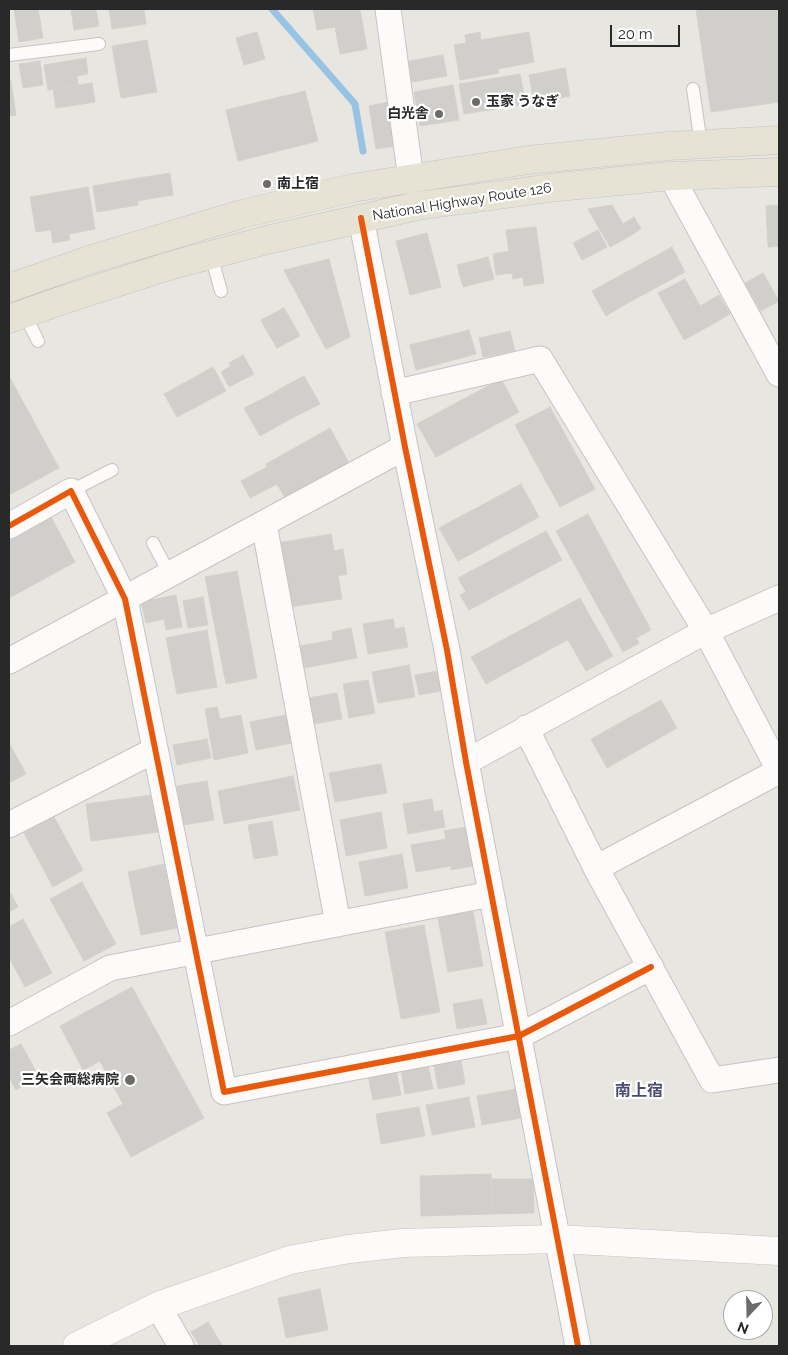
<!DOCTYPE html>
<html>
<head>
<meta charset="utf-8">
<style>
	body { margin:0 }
	#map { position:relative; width:788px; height:1355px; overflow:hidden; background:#e8e6e0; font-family:Raleway,sans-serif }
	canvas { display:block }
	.frame { position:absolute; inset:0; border:10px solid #292929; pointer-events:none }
	.north { position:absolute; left:723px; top:1290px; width:50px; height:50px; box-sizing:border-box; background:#fff; border:1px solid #a9a9a9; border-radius:50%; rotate:201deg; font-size:14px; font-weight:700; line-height:20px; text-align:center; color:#292929 }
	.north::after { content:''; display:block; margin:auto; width:18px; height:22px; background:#6c6b69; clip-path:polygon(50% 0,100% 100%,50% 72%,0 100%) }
	.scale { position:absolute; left:610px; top:25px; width:70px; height:22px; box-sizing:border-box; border:2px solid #292929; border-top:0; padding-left:6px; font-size:15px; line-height:18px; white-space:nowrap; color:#292929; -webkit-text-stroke:4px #fff; paint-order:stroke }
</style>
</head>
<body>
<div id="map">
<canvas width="788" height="1355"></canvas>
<div class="frame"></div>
<div class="north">N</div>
<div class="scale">20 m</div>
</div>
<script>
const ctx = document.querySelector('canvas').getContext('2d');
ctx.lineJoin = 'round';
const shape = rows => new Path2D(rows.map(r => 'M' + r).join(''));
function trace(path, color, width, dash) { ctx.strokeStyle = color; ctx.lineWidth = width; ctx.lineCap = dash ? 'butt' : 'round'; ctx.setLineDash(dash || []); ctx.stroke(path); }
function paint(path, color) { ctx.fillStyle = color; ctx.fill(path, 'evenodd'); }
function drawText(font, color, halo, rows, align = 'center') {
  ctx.font = font + ' Raleway,"Noto Sans JP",sans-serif'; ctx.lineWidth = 4.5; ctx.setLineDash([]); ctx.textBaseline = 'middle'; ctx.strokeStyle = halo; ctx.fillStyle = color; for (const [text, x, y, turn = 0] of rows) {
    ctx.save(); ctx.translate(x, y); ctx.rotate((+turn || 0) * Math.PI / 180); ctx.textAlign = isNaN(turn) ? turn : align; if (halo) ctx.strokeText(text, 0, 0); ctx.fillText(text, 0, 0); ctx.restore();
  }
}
trace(shape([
	[272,9,355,104,363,151]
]), '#97c4e5', 7);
const building = shape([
	[14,9,38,9,43,38,19,42,14,9],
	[71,9,96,9,99,26,74,30,71,9],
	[109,9,144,9,146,24,112,29,109,9],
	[313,9,360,9,367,49,340,54,335,27,317,30,313,9],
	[696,9,779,9,779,102,711,112,696,9],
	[257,32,265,59,244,65,236,38,257,32],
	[480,32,481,40,529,32,534,62,498,69,499,73,460,80,454,45,466,43,465,35,480,32],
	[147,40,157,92,121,98,112,46,147,40],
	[443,55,447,76,412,82,409,61,443,55],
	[86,58,88,74,77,76,78,86,48,90,44,65,86,58],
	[40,61,43,85,23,88,19,64,40,61],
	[565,68,570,96,534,103,529,75,565,68],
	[520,74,526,104,464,114,459,84,520,74],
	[11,81,16,115,9,116,9,82,11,81],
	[92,83,95,102,56,108,53,89,92,83],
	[453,85,459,120,420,126,414,92,453,85],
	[305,91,318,141,238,161,226,110,305,91],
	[389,102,396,146,376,149,369,106,389,102],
	[170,173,173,195,137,201,133,179,170,173],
	[133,179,138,205,97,212,93,186,133,179],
	[88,187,95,229,69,234,70,240,53,243,51,230,36,232,30,197,88,187],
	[612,205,623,224,603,235,588,209,612,205],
	[779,205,779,246,768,247,766,206,779,205],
	[634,217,641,229,630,236,623,224,634,217],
	[623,224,630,236,610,247,603,235,623,224],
	[536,227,544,283,524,286,523,277,513,279,512,273,496,275,493,254,509,251,506,230,536,227],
	[598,230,607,247,582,260,573,243,598,230],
	[427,233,441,287,410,295,396,241,427,233],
	[672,247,685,272,624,305,610,281,672,247],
	[488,257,494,279,463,287,457,265,488,257],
	[329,259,350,337,326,349,284,270,329,259],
	[763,273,779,301,761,311,745,283,763,273],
	[685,279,711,325,684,340,658,293,685,279],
	[610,281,624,305,606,316,592,291,610,281],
	[719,295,730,314,711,325,700,306,719,295],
	[284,308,291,320,268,333,261,320,284,308],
	[291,320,300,336,277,348,268,333,291,320],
	[469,330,476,354,416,370,410,345,469,330],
	[510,331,515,351,483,357,479,338,510,331],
	[243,355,254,374,229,387,221,372,231,366,229,363,243,355],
	[213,367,226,391,177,417,164,394,213,367],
	[9,376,59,468,9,495,9,376],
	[304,376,320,404,300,414,285,386,304,376],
	[501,379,519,412,436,457,417,424,501,379],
	[285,386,300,414,283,423,268,396,285,386],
	[268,396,283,423,260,436,244,408,268,396],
	[550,407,595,489,560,507,515,425,550,407],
	[330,428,349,463,285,498,266,464,330,428],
	[267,467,277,484,250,498,241,481,267,467],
	[521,484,539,517,458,561,439,528,521,484],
	[588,514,651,630,636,638,639,643,623,652,556,531,588,514],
	[50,515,75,562,9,598,9,538,50,515],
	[546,531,562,560,469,610,460,595,466,592,458,578,546,531],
	[331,534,334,551,343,549,347,574,338,576,342,599,289,607,278,543,331,534],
	[237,571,257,678,226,684,205,577,237,571],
	[176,595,182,627,166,630,164,619,146,623,141,602,176,595],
	[203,597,208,625,188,628,183,601,203,597],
	[580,598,595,625,486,684,471,657,580,598],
	[393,619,395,629,404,627,408,647,368,654,363,624,393,619],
	[595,625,613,656,586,671,568,640,595,625],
	[351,628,357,658,304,668,299,646,333,640,332,632,351,628],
	[207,630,217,687,177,694,166,638,207,630],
	[409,665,415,697,378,703,372,672,409,665],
	[438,671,441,691,419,695,415,675,438,671],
	[368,680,375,713,349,718,343,684,368,680],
	[337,693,342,719,313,724,308,698,337,693],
	[661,700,677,728,607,768,591,739,661,700],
	[217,707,220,719,241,715,248,753,214,760,205,709,217,707],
	[286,715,292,743,256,750,250,722,286,715],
	[207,739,211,758,177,765,173,745,207,739],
	[9,743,26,774,9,783,9,743],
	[381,764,387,793,335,802,329,773,381,764],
	[293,776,300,810,224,824,218,791,293,776],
	[207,781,214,820,183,825,177,786,207,781],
	[152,795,158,832,91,841,86,804,152,795],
	[432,799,434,812,442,810,445,827,408,834,403,804,432,799],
	[381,812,387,848,346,856,340,820,381,812],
	[54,817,83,870,53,887,24,833,54,817],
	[272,821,278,855,254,859,248,825,272,821],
	[466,827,473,866,451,870,451,866,416,872,411,845,446,839,444,831,466,827],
	[402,854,408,888,365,896,359,862,402,854],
	[164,864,177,928,141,935,128,872,164,864],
	[82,882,116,944,84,961,50,899,82,882],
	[9,890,18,907,9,912,9,890],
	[473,911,483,966,448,972,438,918,473,911],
	[23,919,52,973,25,987,9,957,9,927,23,919],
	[424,925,440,1012,401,1019,385,932,424,925],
	[132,987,204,1118,131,1157,107,1113,123,1104,100,1061,83,1070,60,1026,132,987],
	[482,999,487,1024,457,1029,453,1004,482,999],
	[21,1044,39,1077,16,1090,9,1077,9,1050,21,1044],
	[461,1060,465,1084,438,1089,434,1065,461,1060],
	[428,1066,433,1089,405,1094,401,1070,428,1066],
	[396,1070,401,1095,373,1100,368,1075,396,1070],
	[516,1089,521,1118,482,1125,477,1096,516,1089],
	[469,1097,475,1127,432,1135,426,1105,469,1097],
	[419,1107,425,1136,381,1144,376,1114,419,1107],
	[491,1174,492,1214,421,1216,420,1176,491,1174],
	[492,1179,533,1179,534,1213,492,1214,492,1179],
	[320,1289,328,1330,286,1338,278,1298,320,1289],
	[208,1322,222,1345,220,1346,200,1346,191,1332,208,1322]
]);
paint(building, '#d0cfcb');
trace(building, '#d3d1cc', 1);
const service = shape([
	[9,55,99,44],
	[693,89,701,144],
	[211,255,221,291],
	[24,313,38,341],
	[71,491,112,470],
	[153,543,170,575]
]);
const minor = shape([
	[388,9,411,179],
	[671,176,779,374],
	[361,218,405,447,447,650,466,762,578,1346],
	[394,393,540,359,706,631,779,770],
	[264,524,338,924],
	[9,526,71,491,125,599,224,1092,519,1036,651,967],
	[9,661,405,447],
	[526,728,596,868,712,1080,779,1070],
	[466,762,706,631,779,598],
	[9,825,155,750],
	[596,868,779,771],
	[9,1023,110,968,491,894],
	[158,1306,181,1346]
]);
const tertiary = shape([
	[77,1346,158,1306,290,1260,349,1249,403,1243,558,1239,779,1251]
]);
const trunk = shape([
	[9,288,89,260,242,214,353,188,528,160,668,146,779,140],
	[9,319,63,300,169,266,267,240,417,206,558,187,671,176,779,172]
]);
trace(service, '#c5c4c5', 14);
trace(minor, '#c5c4c5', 27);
trace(tertiary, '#c5c4c5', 29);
trace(trunk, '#c4c3c1', 29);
trace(service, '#fcfbfa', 12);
trace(minor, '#fcfbfa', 25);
trace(tertiary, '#fcfbfa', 28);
trace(trunk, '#e6e2d4', 28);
trace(shape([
	[361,218,405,447,447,650,466,762,578,1346],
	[9,526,71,491,125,599,224,1092,519,1036,651,967]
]), '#e8590c', 6);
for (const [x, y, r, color] of [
	[476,102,5,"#6c6b69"],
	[439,114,5,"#6c6b69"],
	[267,184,5,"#6c6b69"],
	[130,1080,6,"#6c6b69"]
]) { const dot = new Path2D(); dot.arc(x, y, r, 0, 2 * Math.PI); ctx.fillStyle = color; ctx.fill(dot); trace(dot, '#fff', 2); }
drawText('bold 14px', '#292929', '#fff', [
	["玉家 うなぎ",486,102],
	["白光舎",429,114,"right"],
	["南上宿",277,184],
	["三矢会両総病院",119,1080,"right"]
], 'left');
drawText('14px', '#292929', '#fff', [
	["National Highway Route 126",462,202,-9]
]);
drawText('bold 16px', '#4c4d77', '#fff', [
	["南上宿",639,1091]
]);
</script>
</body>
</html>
